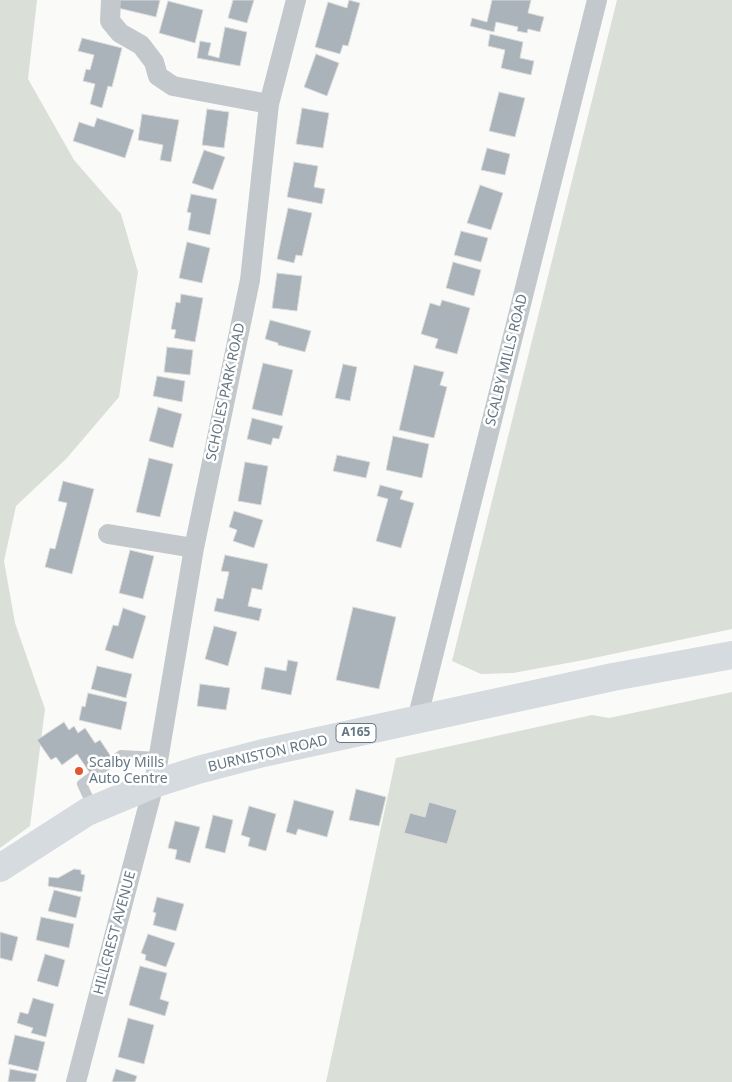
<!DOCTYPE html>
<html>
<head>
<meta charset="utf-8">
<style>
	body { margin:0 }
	canvas { display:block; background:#fafaf8 }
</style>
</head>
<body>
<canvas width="732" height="1082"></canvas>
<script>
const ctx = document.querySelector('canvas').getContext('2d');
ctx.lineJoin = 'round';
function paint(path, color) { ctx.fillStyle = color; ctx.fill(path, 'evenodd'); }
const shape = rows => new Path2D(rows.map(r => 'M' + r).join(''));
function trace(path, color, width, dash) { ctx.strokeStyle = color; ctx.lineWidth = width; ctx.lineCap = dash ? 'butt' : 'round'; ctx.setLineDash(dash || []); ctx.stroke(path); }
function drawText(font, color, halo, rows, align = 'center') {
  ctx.font = font + ' "Noto Sans",sans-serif'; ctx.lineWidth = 5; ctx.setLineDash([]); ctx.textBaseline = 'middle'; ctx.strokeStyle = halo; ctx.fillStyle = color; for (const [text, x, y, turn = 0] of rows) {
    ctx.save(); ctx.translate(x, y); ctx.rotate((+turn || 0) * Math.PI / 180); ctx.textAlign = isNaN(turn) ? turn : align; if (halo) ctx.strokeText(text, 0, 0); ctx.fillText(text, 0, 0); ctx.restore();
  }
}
paint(shape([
	[0,0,37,0,28,79,74,160,121,214,138,272,119,397,66,459,16,506,4,561,15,623,45,709,30,826,0,848],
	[617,0,732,0,732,629,584,660,513,673,481,674,452,661],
	[732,692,732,1082,326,1082,396,758,592,715,609,718]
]), '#dadfd7');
const building = shape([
	[120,0,160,0,156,17,118,8,120,0],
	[233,0,254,0,247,23,228,18,233,0],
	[349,0,360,3,348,46,343,45,340,54,315,47,328,2,347,8,349,0],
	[492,0,531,0,528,13,544,17,540,32,528,29,527,33,517,31,518,27,496,22,494,32,470,26,472,18,487,22,492,0],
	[168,1,203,10,195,43,159,33,168,1],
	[225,27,247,32,240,66,197,58,200,41,211,43,208,55,219,58,225,27],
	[490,34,523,42,520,58,534,61,531,75,501,68,505,50,488,46,490,34],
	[82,38,122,48,112,87,108,86,102,108,90,104,95,84,83,81,86,69,90,70,94,55,78,51,82,38],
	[316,54,339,63,327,96,304,87,316,54],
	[499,92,525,98,515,137,489,131,499,92],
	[302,108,329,113,323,148,296,144,302,108],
	[207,109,229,112,224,148,202,145,207,109],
	[142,114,179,120,171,162,160,160,163,145,138,140,142,114],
	[97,118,134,130,125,158,73,141,79,122,94,127,97,118],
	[487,148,510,154,505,175,481,170,487,148],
	[204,150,225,157,213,190,192,183,204,150],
	[294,162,318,166,314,187,325,189,322,204,287,197,294,162],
	[480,185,503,193,491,230,467,223,480,185],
	[191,194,217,199,210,235,188,230,191,213,187,212,191,194],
	[288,208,312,213,302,256,296,255,294,263,277,259,288,208],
	[461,231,488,238,481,262,454,255,461,231],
	[187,242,210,248,202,283,179,278,187,242],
	[453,262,481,270,474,296,446,288,453,262],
	[277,273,302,276,297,311,272,308,277,273],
	[181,294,203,298,195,342,174,338,176,330,171,329,176,302,180,303,181,294],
	[442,300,470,308,457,354,435,348,438,339,421,334,430,303,440,306,442,300],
	[270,320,311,331,305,352,278,345,278,343,265,339,270,320],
	[167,347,193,350,190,375,164,372,167,347],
	[263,363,293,370,282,416,252,409,263,363],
	[343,364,357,367,350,401,335,398,343,364],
	[414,365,444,372,440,385,447,387,434,438,399,430,414,365],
	[157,376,185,381,182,402,153,396,157,376],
	[158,407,182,414,173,448,149,441,158,407],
	[252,418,283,426,279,439,273,438,271,445,247,439,252,418],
	[393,436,429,444,422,478,386,470,393,436],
	[337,455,370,462,366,478,333,471,337,455],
	[149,458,173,464,160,517,136,512,149,458],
	[245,462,268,466,261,505,238,501,245,462],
	[63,481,94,489,72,574,45,567,50,548,55,549,67,503,58,501,63,481],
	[380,485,403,491,400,499,414,503,401,548,376,541,388,499,377,496,380,485],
	[234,511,263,520,254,548,233,541,237,530,229,527,234,511],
	[130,550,154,556,143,599,119,593,130,550],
	[225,555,268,564,262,590,252,588,248,606,262,609,259,621,214,611,217,598,223,599,229,572,221,571,225,555],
	[353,607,396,617,379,689,336,680,353,607],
	[123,608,146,616,133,659,105,650,113,625,118,626,123,608],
	[214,626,237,632,228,666,205,659,214,626],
	[288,660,298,662,291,695,261,689,265,667,286,671,288,660],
	[97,666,132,674,126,698,91,689,97,666],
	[200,684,230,688,226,710,197,706,200,684],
	[88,693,127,702,121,730,79,720,82,706,85,707,88,693],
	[64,722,69,730,74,726,78,733,85,728,95,743,100,740,112,758,90,773,77,754,62,765,56,757,51,760,37,740,64,722],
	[356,789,386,797,379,826,349,820,356,789],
	[294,800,334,811,327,837,298,829,296,835,286,832,294,800],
	[429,802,457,810,447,844,404,833,410,813,425,817,429,802],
	[249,806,276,814,266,851,248,846,250,838,241,835,249,806],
	[213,815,233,820,225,853,205,848,213,815],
	[175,821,200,827,190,863,175,859,177,850,168,848,175,821],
	[74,869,81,870,81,874,85,875,82,892,48,886,49,877,58,878,74,869],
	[54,890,81,897,76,918,48,911,54,890],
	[157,897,184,904,176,931,153,925,156,913,153,912,157,897],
	[41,917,74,924,69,948,36,940,41,917],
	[0,932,18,937,12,961,0,958,0,932],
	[148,934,175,943,166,967,145,960,146,955,141,953,148,934],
	[45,954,65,960,58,987,37,981,45,954],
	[140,966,167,973,160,999,169,1002,165,1016,129,1005,140,966],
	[33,998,54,1004,46,1037,31,1033,33,1028,17,1023,20,1012,28,1014,33,998],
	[128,1018,154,1025,144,1064,118,1057,128,1018],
	[15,1035,45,1042,38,1071,8,1064,15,1035],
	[10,1069,37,1074,35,1082,8,1082,10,1069],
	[116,1069,137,1076,135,1082,112,1082,116,1069]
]);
paint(building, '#aab3b9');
trace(building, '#dcdcda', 1);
trace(shape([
	[93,808,82,784,121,755,158,757]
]), '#c3c8cc', 10);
trace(shape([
	[111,0,110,21,120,33,141,45,154,62,158,76,173,86,269,104],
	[108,534,194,548],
	[417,720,597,0],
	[76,1082,154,784,194,548,250,280,269,104,296,0]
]), '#c3c8cc', 20);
trace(shape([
	[0,868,87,812,154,784,198,770,263,753,613,677,732,655]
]), '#d6dbdf', 28);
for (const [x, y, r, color] of [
	[79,771,5,"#e4572e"]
]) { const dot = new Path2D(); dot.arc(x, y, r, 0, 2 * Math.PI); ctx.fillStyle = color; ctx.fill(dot); trace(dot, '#fff', 2); }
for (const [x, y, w] of [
	[356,733,40]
]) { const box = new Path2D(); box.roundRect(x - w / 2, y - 9.5, w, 19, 4); ctx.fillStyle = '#fff'; ctx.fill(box); trace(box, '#657683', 1); }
drawText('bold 12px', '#657683', null, [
	["A165",356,733]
]);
drawText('14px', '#657683', '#fff', [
	["SCALBY MILLS ROAD",507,360,-76],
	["SCHOLES PARK ROAD",226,392,-78],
	["BURNISTON ROAD",268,754,-13],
	["HILLCREST AVENUE",115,933,-75]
]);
drawText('14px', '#657683', '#fff', [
	["Scalby Mills",89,763],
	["Auto Centre",89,779]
], 'left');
</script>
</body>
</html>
